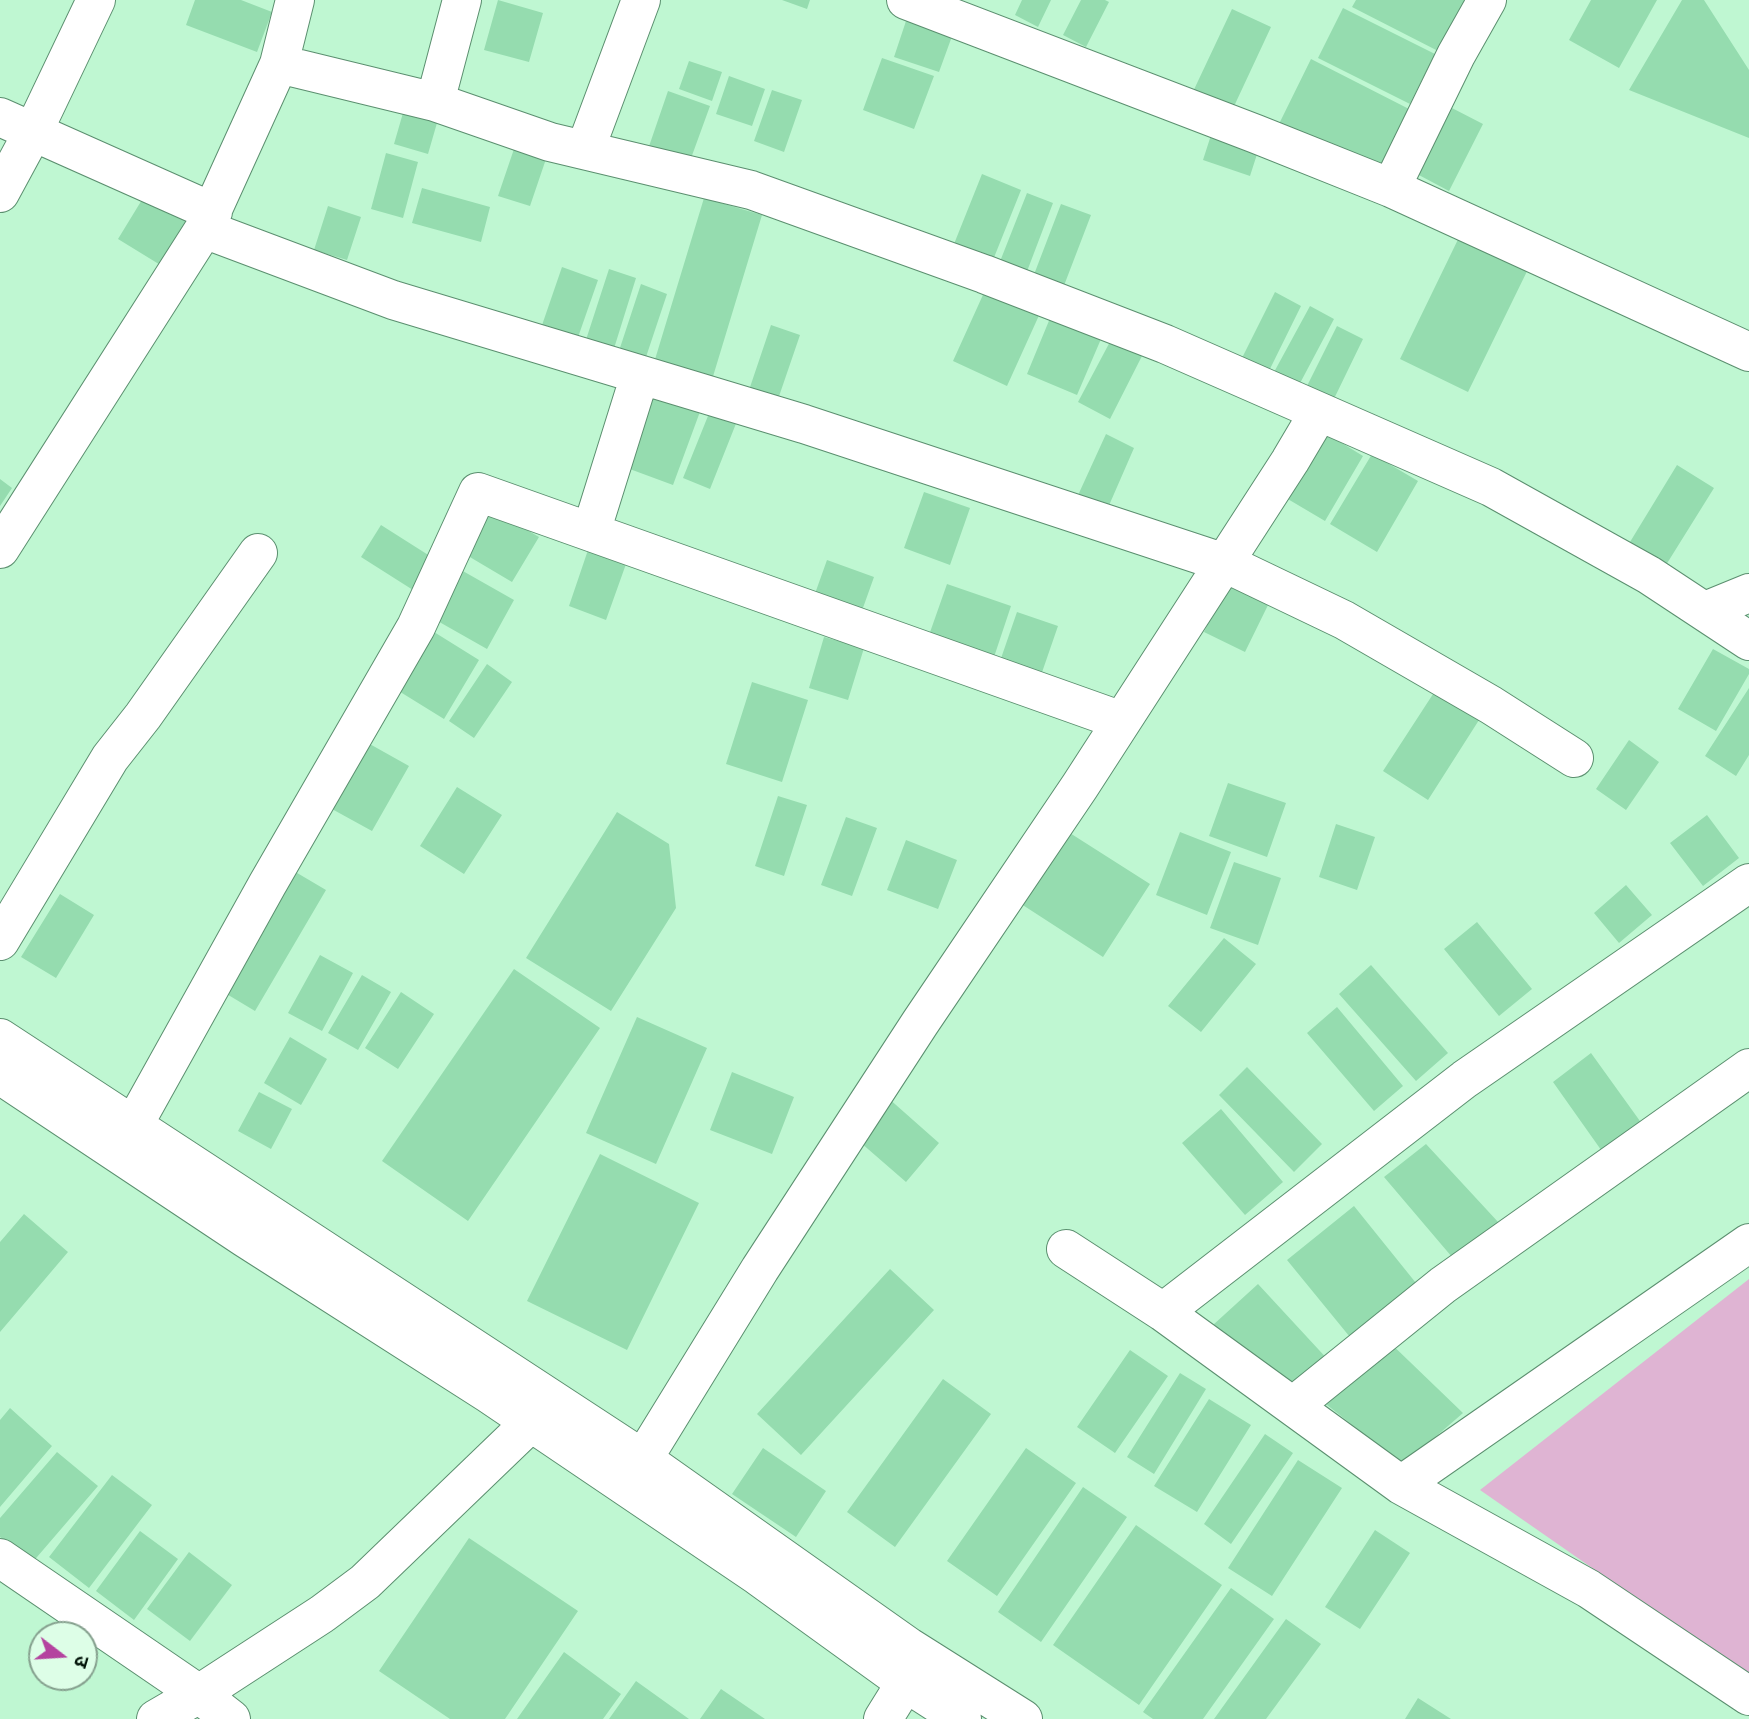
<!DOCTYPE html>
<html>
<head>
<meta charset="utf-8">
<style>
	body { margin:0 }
	#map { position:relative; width:1749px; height:1719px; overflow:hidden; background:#bff7d2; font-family:"DM Sans","Noto Sans Devanagari",sans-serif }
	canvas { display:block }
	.north { position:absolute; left:28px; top:1621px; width:70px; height:70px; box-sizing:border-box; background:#ddfee7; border:2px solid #85a08e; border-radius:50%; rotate:107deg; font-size:19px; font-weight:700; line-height:28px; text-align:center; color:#021409 }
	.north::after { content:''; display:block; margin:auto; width:24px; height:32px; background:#b4439f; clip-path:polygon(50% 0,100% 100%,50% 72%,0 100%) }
</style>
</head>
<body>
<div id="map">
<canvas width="1749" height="1719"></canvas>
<div class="north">उ</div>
</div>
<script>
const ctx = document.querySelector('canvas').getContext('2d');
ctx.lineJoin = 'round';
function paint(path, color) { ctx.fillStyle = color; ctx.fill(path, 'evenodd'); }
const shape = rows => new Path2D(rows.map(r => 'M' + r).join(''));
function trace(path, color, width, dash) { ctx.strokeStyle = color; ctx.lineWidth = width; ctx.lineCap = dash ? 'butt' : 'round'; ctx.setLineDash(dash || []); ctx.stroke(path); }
paint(shape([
	[1749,1279,1749,1677,1480,1490]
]), '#dfb4d3');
paint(shape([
	[195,0,241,0,272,12,257,52,186,25],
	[498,0,543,13,529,62,484,50],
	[782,0,810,0,807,9],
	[1022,0,1051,0,1038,27,1015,15],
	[1081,0,1105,0,1109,2,1086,47,1063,35],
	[1356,0,1470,0,1442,53,1352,7],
	[1591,0,1657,0,1619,68,1569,40],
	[1682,0,1704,0,1749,70,1749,138,1629,90],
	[1343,8,1435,54,1410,104,1318,58],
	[1232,9,1271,27,1229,117,1190,98],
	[909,12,955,28,939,72,894,57],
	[882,58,934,76,914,129,863,110],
	[1311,59,1409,109,1376,175,1278,126],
	[689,61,722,72,712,101,679,89],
	[729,76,765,89,752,126,716,114],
	[772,90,802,100,784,152,754,141],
	[668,91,710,106,686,172,645,158],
	[405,106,439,116,428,154,394,144],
	[1450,107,1483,124,1449,191,1417,174],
	[1212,132,1259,148,1250,176,1203,160],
	[515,146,547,156,530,206,498,196],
	[386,153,418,162,403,218,371,209],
	[982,174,1021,190,991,265,952,249],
	[151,185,195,212,162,266,118,239],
	[422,188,490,207,481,242,412,223],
	[1027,193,1053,203,1026,274,999,264],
	[704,198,762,215,711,383,653,366],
	[1061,204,1091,215,1060,296,1030,285],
	[328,206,361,217,347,260,314,250],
	[1465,225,1533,259,1468,392,1400,359],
	[562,267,598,280,576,343,540,331],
	[609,269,636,278,611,358,583,349],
	[641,284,667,294,643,366,617,357],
	[987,286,1041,311,1007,386,953,361],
	[1275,292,1301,306,1267,375,1240,362],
	[1310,306,1334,319,1298,387,1273,374],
	[1053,311,1104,332,1077,395,1027,374],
	[771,325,800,335,775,408,746,399],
	[1337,326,1363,339,1331,405,1304,392],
	[1112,338,1143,354,1110,419,1078,402],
	[655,393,701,409,673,485,627,468],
	[712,406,739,416,710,489,683,478],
	[1319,429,1363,456,1325,521,1281,495],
	[1106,434,1134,448,1107,510,1074,504],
	[1372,454,1418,481,1377,552,1330,524],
	[1677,465,1714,488,1666,565,1630,542],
	[0,479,12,488,0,506],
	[924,492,970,508,950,565,904,548],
	[485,505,539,537,512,582,458,550],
	[381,525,433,558,413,590,361,557],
	[588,550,626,564,606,620,569,606],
	[827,560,874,577,859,619,812,602],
	[454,566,514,600,487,649,427,615],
	[1228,583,1269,603,1245,652,1204,632],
	[947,584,1011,606,993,660,928,638],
	[1017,612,1058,626,1039,681,998,667],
	[426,627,479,660,444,719,389,685],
	[824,637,864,648,848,700,809,688],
	[1713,649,1749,669,1749,674,1716,731,1678,709],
	[487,664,512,682,474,738,449,721],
	[752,682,808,700,782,782,726,764],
	[1749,688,1749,755,1736,776,1705,756],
	[1435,691,1479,720,1428,800,1383,771],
	[359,738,409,766,372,831,321,803],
	[1629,740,1659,762,1626,810,1596,789],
	[1228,783,1286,803,1267,857,1209,836],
	[457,787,502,815,464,874,420,846],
	[778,796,807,805,784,876,755,866],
	[617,812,669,844,676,908,611,1011,526,958],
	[1707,815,1739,858,1703,886,1670,843],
	[846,817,877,828,852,896,821,885],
	[1336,824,1375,837,1357,890,1319,877],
	[1062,828,1150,884,1103,957,1015,900],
	[1180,832,1231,852,1207,915,1156,895],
	[906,840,957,860,938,909,887,890],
	[1234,862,1281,878,1258,945,1210,928],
	[287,867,326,890,255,1011,215,987],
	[1626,885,1652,915,1619,943,1594,913],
	[60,894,94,915,56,978,21,957],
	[1477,922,1532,989,1499,1016,1444,949],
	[1224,938,1256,964,1201,1032,1168,1006],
	[320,955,353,973,322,1031,288,1013],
	[1371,965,1448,1053,1416,1081,1339,994],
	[514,969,600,1028,468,1221,382,1161],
	[362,975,391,992,358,1050,328,1033],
	[401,992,434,1014,398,1069,365,1048],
	[1337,1007,1403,1086,1374,1111,1307,1033],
	[637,1017,707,1048,656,1164,586,1133],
	[290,1037,327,1059,301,1105,264,1083],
	[1591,1053,1650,1135,1611,1164,1553,1082],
	[1247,1067,1322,1144,1294,1172,1219,1095],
	[732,1072,794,1097,772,1154,710,1130],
	[259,1092,292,1109,271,1149,238,1131],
	[887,1097,939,1143,906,1182,853,1136],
	[1221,1109,1283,1182,1245,1215,1182,1143],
	[1426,1144,1499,1223,1452,1257,1384,1177],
	[600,1154,699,1203,627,1350,527,1301],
	[1354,1206,1420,1288,1354,1342,1287,1260],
	[24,1214,68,1252,0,1332,0,1242],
	[890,1269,934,1310,801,1455,757,1414],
	[1258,1284,1331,1363,1292,1391,1213,1325],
	[1383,1336,1463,1413,1403,1465,1322,1401],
	[1130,1350,1168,1376,1115,1453,1077,1427],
	[1180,1373,1206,1389,1154,1474,1127,1457],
	[943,1379,991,1414,895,1547,847,1512],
	[1209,1399,1251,1425,1197,1512,1154,1486],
	[10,1408,52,1446,0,1507,0,1420],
	[1265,1434,1293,1453,1231,1544,1204,1524],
	[763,1448,826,1491,796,1537,732,1494],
	[1026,1448,1076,1483,997,1596,947,1561],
	[57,1452,98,1486,31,1564,0,1537,0,1518],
	[1298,1460,1342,1488,1272,1596,1228,1568],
	[112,1475,152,1505,89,1588,49,1557],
	[1083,1487,1127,1517,1041,1642,998,1612],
	[1136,1525,1222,1585,1139,1705,1053,1645],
	[1375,1530,1410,1553,1360,1629,1325,1607],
	[140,1531,178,1559,134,1620,96,1591],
	[469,1538,578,1611,505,1719,450,1719,379,1671],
	[189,1552,232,1585,190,1641,147,1609],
	[1231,1588,1274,1619,1203,1719,1153,1719,1143,1712],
	[1286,1619,1321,1644,1266,1719,1214,1719],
	[564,1652,621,1694,603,1719,517,1719],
	[636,1681,689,1719,609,1719],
	[721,1689,765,1719,700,1719],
	[1418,1698,1451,1719,1405,1719]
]), '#95dcaf');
const minor = shape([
	[906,0,1256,134,1391,188,1749,352],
	[279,64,435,102,550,142,751,190,984,274,1165,344,1491,487,1649,575,1749,641],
	[435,102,462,0],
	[0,117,213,212],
	[585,150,641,0],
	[1391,188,1456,55,1487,0],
	[0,193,33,132,96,0],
	[204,229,393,300,804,424,1225,563,1344,620,1491,705,1574,758],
	[591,532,640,375],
	[0,549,204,229,279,64,295,0],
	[1705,611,1749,593],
	[0,941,110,758,143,716,258,553],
	[0,1038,643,1459,909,1647,1023,1719],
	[0,1075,245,1238,489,1394,758,1576,906,1683,962,1719],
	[133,1126,267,885,416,627,478,492,1122,721],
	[1066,1249,1163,1312,1401,1485,1589,1589,1749,1696],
	[1163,1312,1465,1079,1749,883],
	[1293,1406,1443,1285,1749,1068],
	[643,1459,760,1269,920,1023,1080,786,1290,461,1319,412],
	[1401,1485,1749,1243],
	[0,1558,199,1694,231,1719],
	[156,1719,199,1694,322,1614,365,1582,549,1405],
	[883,1719,919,1661]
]);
trace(minor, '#5b8f6f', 40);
trace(minor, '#fff', 38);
</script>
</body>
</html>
